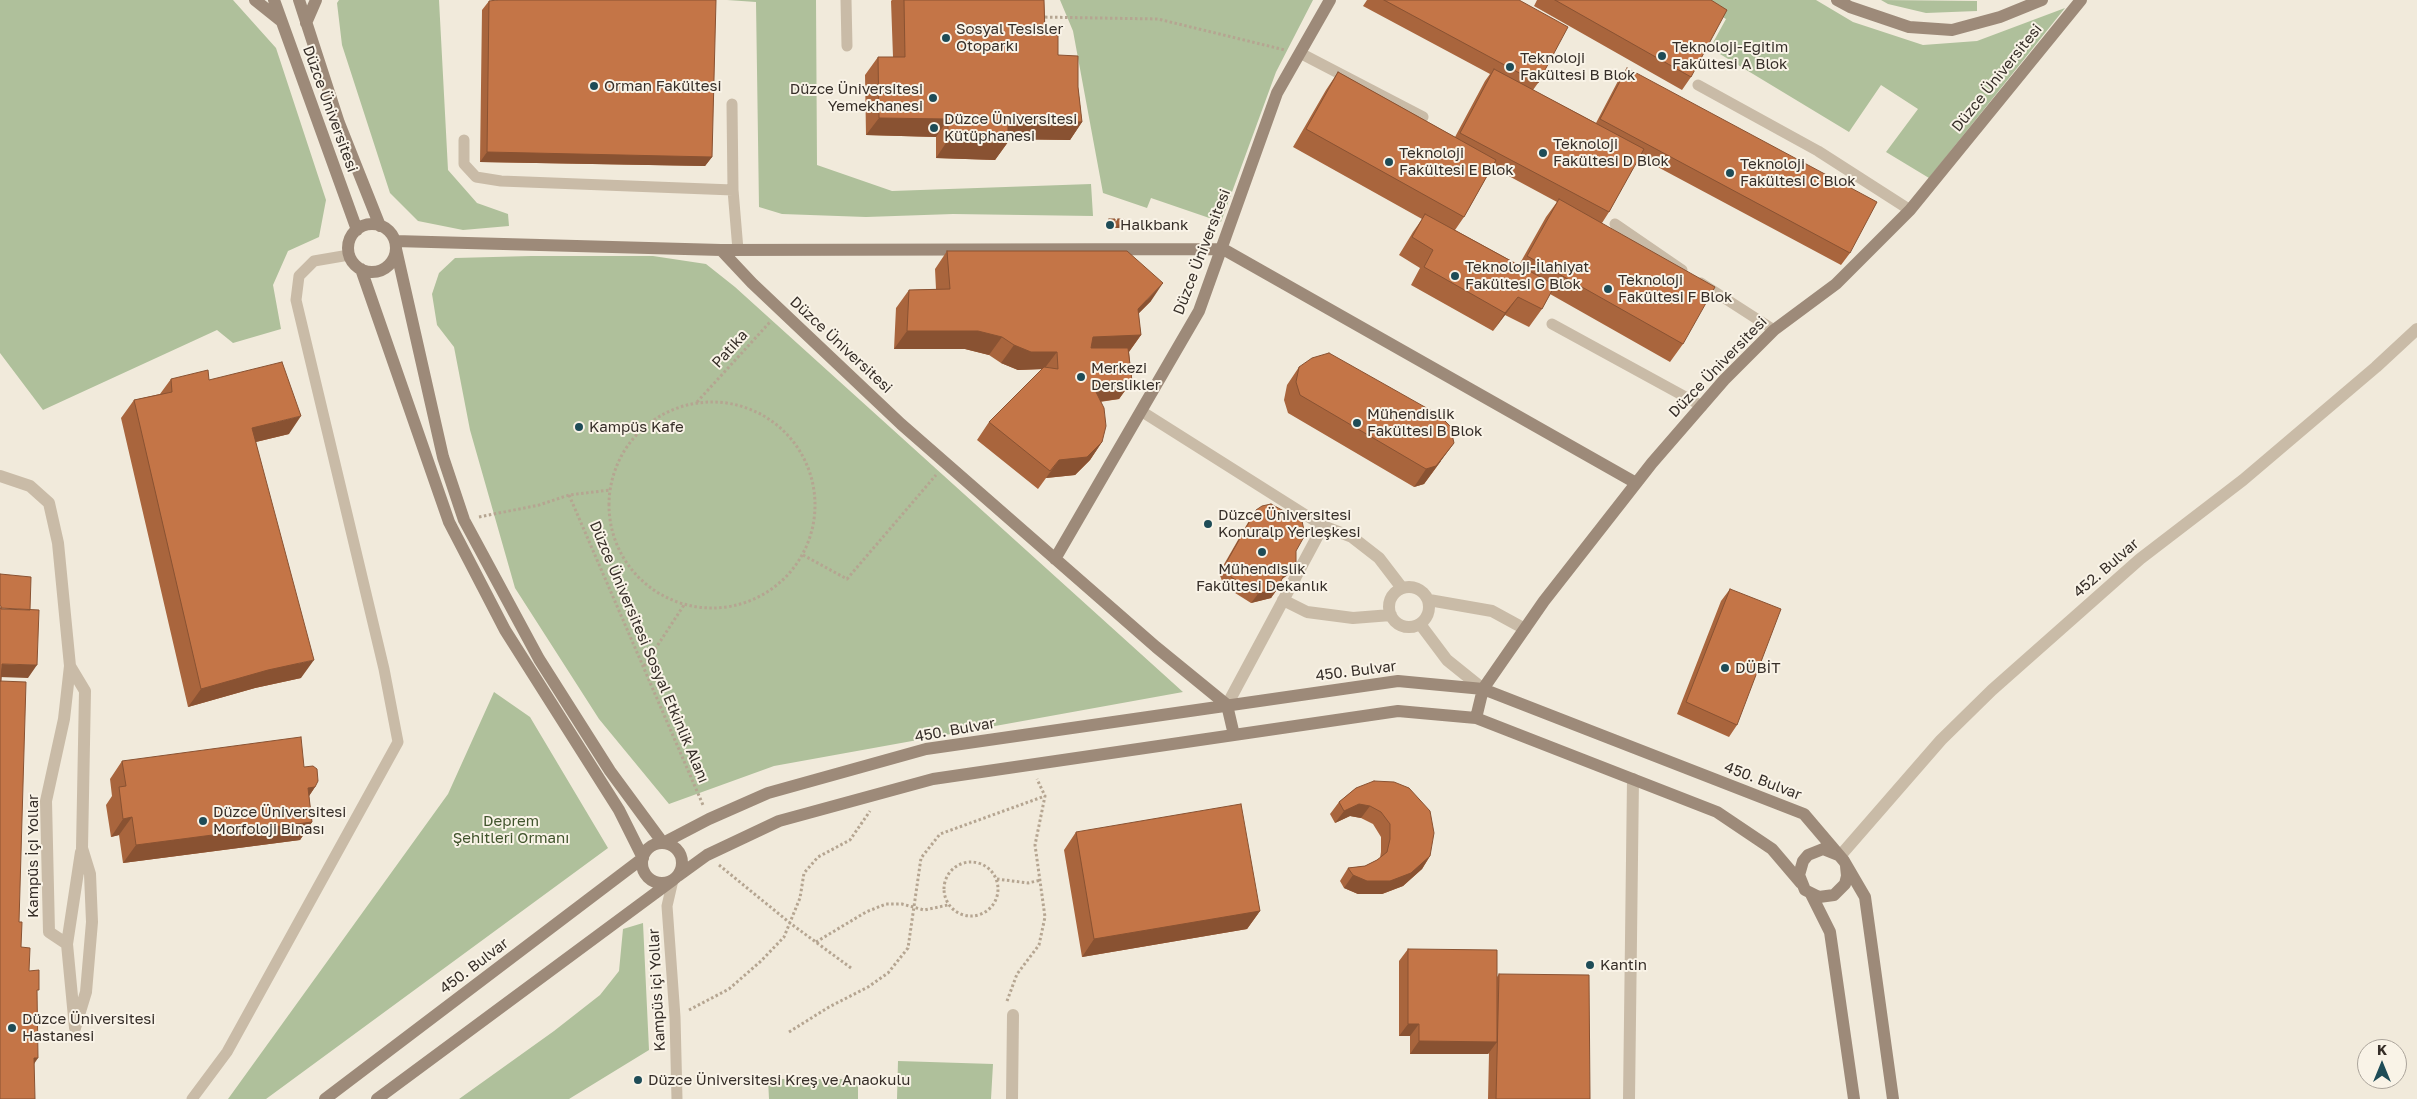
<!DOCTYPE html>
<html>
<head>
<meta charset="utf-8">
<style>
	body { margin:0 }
	#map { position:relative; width:2417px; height:1099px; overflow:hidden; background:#f1eadb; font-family:"Golos Text",sans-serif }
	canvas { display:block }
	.north { position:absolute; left:2357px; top:1039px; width:50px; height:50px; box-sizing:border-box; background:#f9f3e7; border:1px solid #aba49b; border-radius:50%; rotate:0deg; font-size:14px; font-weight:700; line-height:20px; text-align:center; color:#362e28 }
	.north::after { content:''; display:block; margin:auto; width:18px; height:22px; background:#1e4c57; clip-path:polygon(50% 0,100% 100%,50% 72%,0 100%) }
</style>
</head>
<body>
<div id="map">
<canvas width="2417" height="1099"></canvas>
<div class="north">K</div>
</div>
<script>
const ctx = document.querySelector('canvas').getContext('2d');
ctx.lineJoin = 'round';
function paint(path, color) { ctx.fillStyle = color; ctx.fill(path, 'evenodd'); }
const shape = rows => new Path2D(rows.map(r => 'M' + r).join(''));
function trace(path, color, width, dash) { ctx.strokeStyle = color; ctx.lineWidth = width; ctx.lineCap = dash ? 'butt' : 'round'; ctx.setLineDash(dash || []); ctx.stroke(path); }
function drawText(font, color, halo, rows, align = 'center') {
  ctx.font = font + ' "Golos Text",sans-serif'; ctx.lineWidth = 4; ctx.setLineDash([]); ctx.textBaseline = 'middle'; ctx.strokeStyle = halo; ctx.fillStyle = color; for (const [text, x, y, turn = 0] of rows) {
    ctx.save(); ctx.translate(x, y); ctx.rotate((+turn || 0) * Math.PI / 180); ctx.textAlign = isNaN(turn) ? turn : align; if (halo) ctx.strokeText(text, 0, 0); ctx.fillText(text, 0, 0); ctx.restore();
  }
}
paint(shape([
	[0,0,233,0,276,48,326,200,319,237,288,251,273,285,281,329,233,343,217,330,43,410,0,353],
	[339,0,439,0,448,170,477,203,508,214,509,226,463,230,418,221,390,193,342,45,337,3],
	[727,0,816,0,817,165,892,191,1091,184,1093,216,953,214,866,217,782,214,759,207,756,2],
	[1060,0,1313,0,1276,72,1221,222,1151,198,1147,208,1103,193,1073,31],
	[1693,0,1816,0,1853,22,1923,45,1977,41,2065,8,1929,178,1886,152,1918,109,1881,85,1849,132,1710,48,1726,19],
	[1881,0,1977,1,1977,11,1926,13,1888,4],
	[531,256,653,256,706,264,735,287,1183,692,774,766,669,804,599,719,515,588,470,430,454,347,437,325,432,294,439,273,455,258],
	[494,692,530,717,608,848,266,1099,228,1099,448,794],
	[643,923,649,1050,569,1099,459,1099,554,1031,600,995,619,971,623,929],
	[898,1061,993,1064,991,1099,897,1099],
	[768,1079,858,1079,858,1099,769,1099]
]), '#afc09b');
trace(shape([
	[1040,17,1158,19,1285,50],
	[697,402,770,322],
	'609 505a103 103 0 1 1 206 0a103 103 0 1 1-206 0Z',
	[569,495,703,805],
	[479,517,539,505,569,495,610,490],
	[803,555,847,579,936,475],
	[644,666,684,605],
	'944 889a27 27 0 1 1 54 0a27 27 0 1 1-54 0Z',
	[719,865,790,923,851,968],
	[997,879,1028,883,1041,880],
	[816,942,866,912,886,904,902,904,924,910,948,905],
	[1007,1001,1017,974,1039,945,1045,917,1035,845,1045,796,1037,779],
	[689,1010,729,989,761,961,784,937,800,898,804,873,818,857,850,840,870,811],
	[789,1032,829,1007,868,987,888,973,908,948,921,858,940,834,1045,796]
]), '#b5a591', 3, [2.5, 2.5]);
trace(shape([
	[846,0,847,46],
	[1300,53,1423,117],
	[1698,85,1818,151,1910,210],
	[732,104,733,190,738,250],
	[464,140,464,164,476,177,501,181,733,190],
	[1615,224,1682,270],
	[1701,283,1774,330],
	[1552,324,1702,406],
	[1141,411,1323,526],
	[673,880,667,906,675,1017,677,1099],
	[192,1099,227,1052,398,742,384,669,296,300,299,276,314,261,349,255]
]), '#c9bba7', 11);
trace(shape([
	[0,476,30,486,49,503,58,543,70,666,64,719,46,801,49,932,67,944,75,1028,86,992,92,922,90,874,82,848,85,691,70,666],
	'1389 607a20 20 0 1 1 40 0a20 20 0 1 1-40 0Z',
	[1283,600,1307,612,1353,618,1391,615],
	[1429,600,1492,611,1525,629],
	[1420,624,1447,660,1483,689],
	[1227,705,1323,526,1352,537,1379,558,1402,588],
	[1840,856,1941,740,1992,690,2140,559,2243,480,2376,367,2417,329],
	[67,944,81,852],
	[1012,1099,1013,1015],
	[1629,1099,1633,779]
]), '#c9bba7', 12);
trace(shape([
	[255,0,280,20],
	[274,0,357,230],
	[299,0,339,123,380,226],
	[1837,0,1850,7,1909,27,1952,30,2000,17,2042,0],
	[306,23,316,0],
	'348 248a24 24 0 1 1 48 0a24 24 0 1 1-48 0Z',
	[395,241,721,250,1223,249,1636,483],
	[396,249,443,457,464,520,539,659,610,771,663,843],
	[721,250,752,283,901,424,1156,647,1227,705,1234,735],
	[361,269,449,522,505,630,619,810,643,858],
	[1055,559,1199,311,1277,93,1330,0],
	[1476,718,1483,689,1544,601,1652,463,1724,380,1774,330,1836,284,1910,210,2081,0],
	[663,843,709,819,768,793,926,749,1398,681,1483,689,1804,814,1844,861,1865,897,1893,1099],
	'642 863a20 20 0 1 1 40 0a20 20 0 1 1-40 0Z',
	[1838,855,1823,849,1808,855,1803,861,1799,875,1805,890,1819,897,1834,895,1845,884,1847,876,1846,866],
	[678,876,707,855,779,821,933,779,1398,711,1476,718,1717,812,1772,849,1801,883],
	[1811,894,1830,932,1854,1099],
	[325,1099,643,858],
	[377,1099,673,880]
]), '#9d8a79', 12);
paint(shape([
	[892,0,1044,0,1045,35,1058,55,1078,87,1082,122,1070,140,1008,139,1008,142,995,160,936,158,936,137,866,135,865,75,878,57,893,57,891,1],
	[1367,0,1519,0,1538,83,1533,90,1596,123,1618,81,1627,68,1850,253,1841,265,1639,157,1609,212,1602,223,1683,344,1670,362,1550,294,1542,309,1529,327,1505,315,1493,331,1411,285,1420,268,1399,255,1413,232,1422,219,1293,147,1326,90,1338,72,1455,137,1485,81,1490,74,1363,6],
	[1492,167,1557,202,1546,217,1519,265,1455,230,1464,217],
	[1537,0,1711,0,1691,77,1682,90,1534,6],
	[489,1,712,157,705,166,480,162,482,10],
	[1109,219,1113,228,1107,228,1107,222],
	[1118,219,1121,228,1115,228,1115,222],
	[947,251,1151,301,1138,314,1141,335,1129,352,1132,381,1119,399,1100,402,1102,442,1090,460,1075,475,1046,478,1038,489,977,440,989,422,1042,369,1018,370,1001,363,989,355,965,349,894,349,896,308,909,290,936,289,935,269],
	[1299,367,1441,461,1424,484,1414,487,1288,413,1284,400,1287,385],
	[171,379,209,380,289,434,256,442,301,678,255,688,188,707,121,418,134,400,160,394],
	[1256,510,1296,551,1289,574,1282,579,1278,588,1271,598,1251,603,1224,586,1219,573,1250,519],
	[1730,589,1737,725,1729,737,1677,714,1721,601],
	[122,761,304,767,315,787,309,796,312,822,300,840,123,863,119,835,111,837,106,805,112,796,110,779],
	[1356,788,1430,856,1422,869,1403,886,1382,894,1358,894,1344,888,1340,881,1348,868,1365,866,1377,860,1380,858,1381,852,1381,837,1373,824,1361,818,1350,816,1335,823,1330,814,1339,802],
	[1076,832,1260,911,1247,929,1082,957,1064,850],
	[1408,949,1497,977,1499,974,1590,1099,1488,1099,1489,1053,1488,1054,1410,1054,1410,1036,1399,1036,1399,961]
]), '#a9653d');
paint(shape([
	[879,118,948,119,936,137,866,135],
	[1008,121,1082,122,1070,140,996,139],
	[948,140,1008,142,995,160,936,158],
	[487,152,712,157,705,166,480,162],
	[1109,225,1115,225,1113,228,1107,228],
	[1118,225,1124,225,1121,228,1115,228],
	[1163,283,1151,301,1125,327,1138,309],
	[1518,297,1505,315,1493,331,1505,313],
	[907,331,978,331,1002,337,989,355,965,349,894,349],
	[1141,335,1128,353,1081,355,1093,337],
	[1014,345,1057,352,1044,369,1018,370,1001,363],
	[1132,381,1119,399,1080,404,1093,386],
	[301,416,289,434,239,446,252,428],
	[1102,442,1090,460,1075,475,1046,478,1038,489,1059,460],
	[1454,443,1424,484,1414,487,1426,469],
	[1296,565,1289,574,1278,582,1285,572],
	[1278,588,1271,598,1251,603,1258,594],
	[314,660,301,678,255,688,188,707,201,689,268,670],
	[2,664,37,665,28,678,0,677],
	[315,787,303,805,308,788],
	[1359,804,1370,806,1361,818,1350,816,1335,823,1344,811],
	[132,817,119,835,111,837,123,819],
	[312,822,300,840,123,863,136,845],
	[1430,856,1422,869,1403,886,1382,894,1358,894,1344,888,1353,875],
	[1260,911,1247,929,1082,957,1094,939],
	[1408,1024,1419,1024,1410,1036,1399,1036],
	[1419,1041,1497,1042,1488,1054,1410,1054],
	[34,1058,38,1058,26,1076]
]), '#895232');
const building = shape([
	[497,0,716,0,712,157,487,152,489,1,497,0],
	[904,0,1044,0,1045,35,1058,35,1058,55,1078,56,1078,87,1082,122,1008,121,1008,142,948,140,948,119,879,118,878,57,905,57,904,0],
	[1384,0,1519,0,1568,27,1538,83,1384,0],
	[1555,0,1711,0,1727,10,1691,77,1555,0],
	[1627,68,1877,202,1850,253,1600,119,1627,68],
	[1494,69,1644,149,1609,212,1460,133,1494,69],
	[1338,72,1496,160,1464,217,1306,129,1338,72],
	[1559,199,1715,287,1683,344,1527,256,1559,199],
	[1425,214,1555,285,1542,309,1518,297,1505,313,1424,267,1433,250,1412,237,1425,214],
	[1109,219,1115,219,1115,225,1109,225,1109,219],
	[1118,219,1124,219,1124,225,1118,225,1118,219],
	[947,251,1127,251,1163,283,1138,309,1141,335,1093,337,1091,348,1128,348,1132,381,1093,386,1104,408,1106,426,1102,442,1087,457,1059,460,1050,471,989,422,1044,367,1058,369,1057,352,1031,352,1014,345,1002,337,978,331,907,331,909,290,950,289,947,251],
	[1329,353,1439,415,1450,426,1454,443,1436,466,1426,469,1300,395,1296,382,1299,367,1312,358,1329,353],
	[282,362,301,416,252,428,314,660,268,670,201,689,134,400,172,392,171,379,208,370,209,380,282,362],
	[1271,504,1302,521,1305,535,1296,551,1296,565,1285,572,1278,588,1258,594,1231,577,1226,563,1256,510,1262,506,1271,504],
	[0,574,31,577,30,610,1,609,1,606,0,606,0,574],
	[1730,589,1781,609,1737,725,1686,702,1730,589],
	[0,608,39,610,37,665,2,664,1,681,0,681,0,608],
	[0,681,26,682,19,922,22,922,21,947,30,948,29,971,39,970,39,990,37,990,38,1058,34,1058,35,1099,0,1099,0,681],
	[301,737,304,767,313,766,317,769,318,781,315,787,308,788,312,822,136,845,132,817,123,819,119,787,126,786,122,761,301,737],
	[1374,781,1394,782,1409,788,1430,811,1434,833,1430,856,1411,873,1390,881,1367,881,1353,875,1348,868,1365,866,1377,860,1387,852,1390,839,1390,824,1381,812,1370,806,1359,804,1344,811,1339,802,1356,788,1374,781],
	[1241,804,1260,911,1094,939,1076,832,1241,804],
	[1408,949,1497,950,1497,1042,1419,1041,1419,1024,1408,1024,1408,949],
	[1499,974,1589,975,1590,1099,1496,1099,1499,974]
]);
paint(building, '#c47547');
trace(building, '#895232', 1);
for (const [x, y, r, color] of [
	[946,38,5,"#1e4c57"],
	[1662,56,5,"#1e4c57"],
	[1510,67,5,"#1e4c57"],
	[594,86,5,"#1e4c57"],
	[933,98,5,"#1e4c57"],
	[934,128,5,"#1e4c57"],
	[1543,153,5,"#1e4c57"],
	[1389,162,5,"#1e4c57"],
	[1730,173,5,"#1e4c57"],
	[1110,225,5,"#1e4c57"],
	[1455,276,5,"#1e4c57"],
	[1608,289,5,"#1e4c57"],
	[1081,377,5,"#1e4c57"],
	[1357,423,5,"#1e4c57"],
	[579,427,5,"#1e4c57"],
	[1208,524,5,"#1e4c57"],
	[1262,552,5,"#1e4c57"],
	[1725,668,5,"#1e4c57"],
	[203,821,5,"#1e4c57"],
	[1590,965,5,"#1e4c57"],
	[12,1028,5,"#1e4c57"],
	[638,1080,5,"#1e4c57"]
]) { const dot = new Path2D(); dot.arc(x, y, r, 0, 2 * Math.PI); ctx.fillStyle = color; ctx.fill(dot); trace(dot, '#f9f3e7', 2); }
drawText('15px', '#362e28', '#f9f3e7', [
	["Sosyal Tesisler",956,29],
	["Otoparkı",956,46],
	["Teknoloji-Eğitim",1672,47],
	["Fakültesi A Blok",1672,64],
	["Teknoloji",1520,58],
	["Fakültesi B Blok",1520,75],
	["Orman Fakültesi",604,86],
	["Düzce Üniversitesi",923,89,"right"],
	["Yemekhanesi",923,106,"right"],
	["Düzce Üniversitesi",944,119],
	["Kütüphanesi",944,136],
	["Teknoloji",1553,144],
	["Fakültesi D Blok",1553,161],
	["Teknoloji",1399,153],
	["Fakültesi E Blok",1399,170],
	["Teknoloji",1740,164],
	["Fakültesi C Blok",1740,181],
	["Halkbank",1120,225],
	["Teknoloji-İlahiyat",1465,267],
	["Fakültesi G Blok",1465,284],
	["Teknoloji",1618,280],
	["Fakültesi F Blok",1618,297],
	["Merkezi",1091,368],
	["Derslikler",1091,385],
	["Mühendislik",1367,414],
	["Fakültesi B Blok",1367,431],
	["Kampüs Kafe",589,427],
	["Düzce Üniversitesi",1218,515],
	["Konuralp Yerleşkesi",1218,532],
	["Mühendislik",1262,569,"center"],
	["Fakültesi Dekanlık",1262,586,"center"],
	["DÜBİT",1735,668],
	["Düzce Üniversitesi",213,812],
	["Morfoloji Binası",213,829],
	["Kantin",1600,965],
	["Düzce Üniversitesi",22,1019],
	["Hastanesi",22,1036],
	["Düzce Üniversitesi Kreş ve Anaokulu",648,1080]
], 'left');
drawText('15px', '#362e28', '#f9f3e7', [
	["Düzce Üniversitesi",1997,78,-51],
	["Düzce Üniversitesi",330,109,70],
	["Düzce Üniversitesi",1202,252,-69],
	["Düzce Üniversitesi",841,345,43],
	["Patika",730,349,-48],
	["Düzce Üniversitesi",1718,367,-46],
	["452. Bulvar",2106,568,-41],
	["Düzce Üniversitesi Sosyal Etkinlik Alanı",649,652,67],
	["450. Bulvar",1356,671,-7],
	["450. Bulvar",955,730,-10],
	["450. Bulvar",1763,781,21],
	["Kampüs İçi Yollar",33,856,-90],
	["450. Bulvar",474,966,-37],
	["Kampüs içi Yollar",657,990,-93]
]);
drawText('15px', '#40542c', '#f9f3e7', [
	["Deprem",511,821],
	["Şehitleri Ormanı",511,838]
]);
</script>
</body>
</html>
